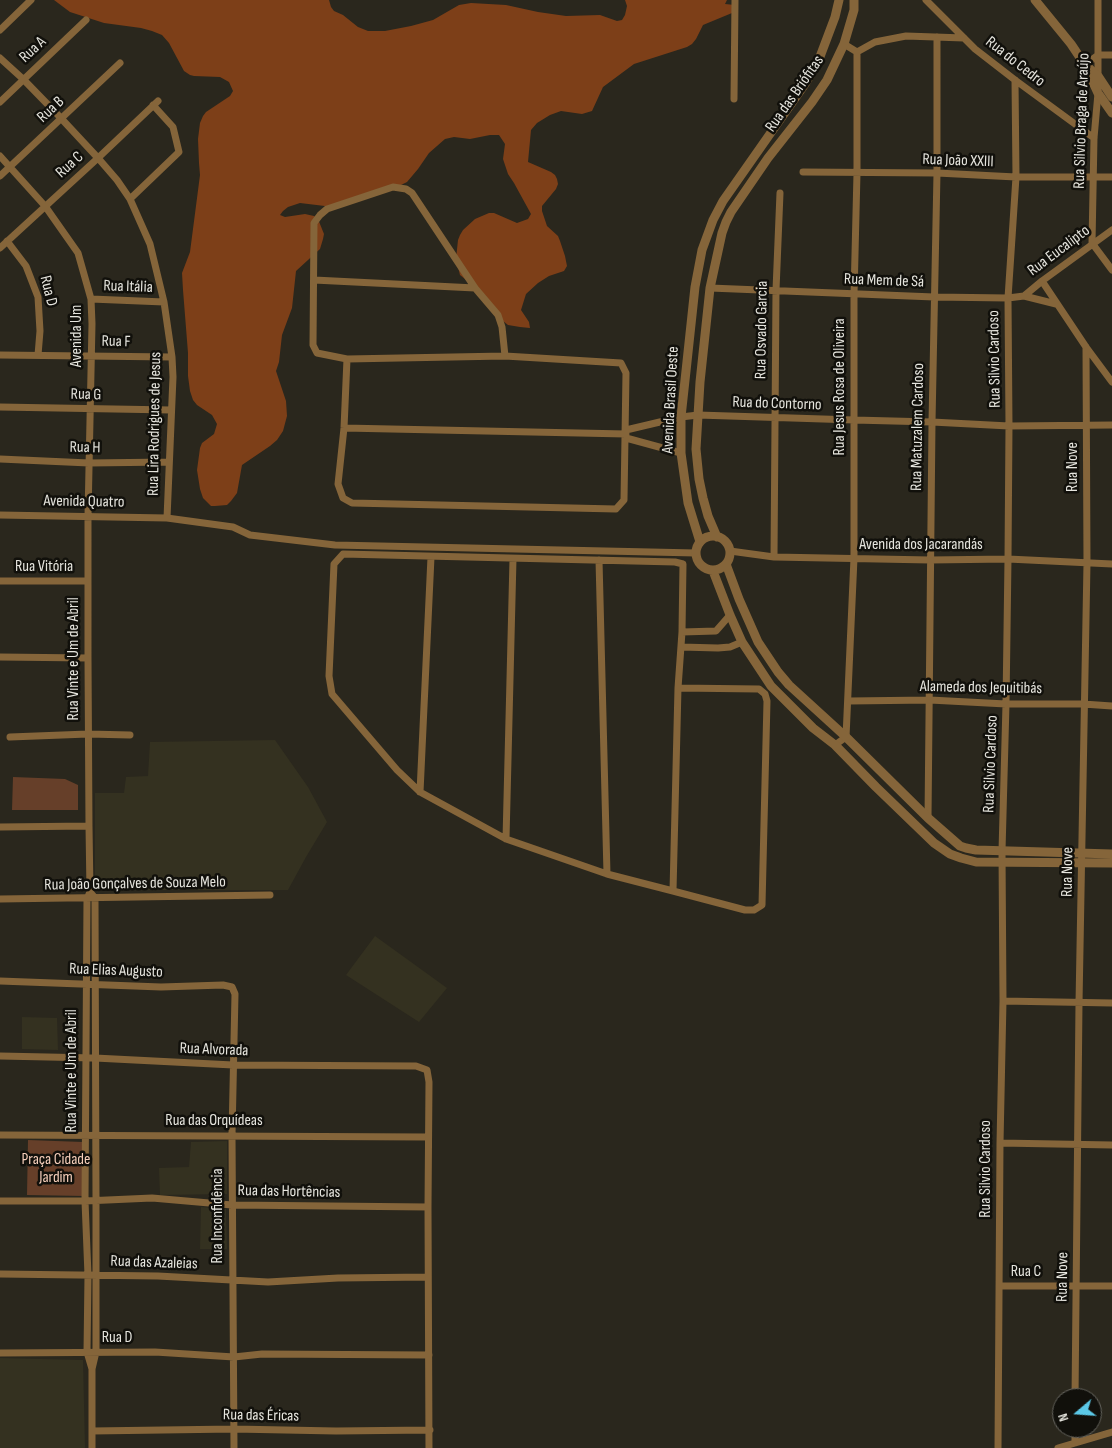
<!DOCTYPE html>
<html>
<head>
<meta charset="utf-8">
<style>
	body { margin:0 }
	#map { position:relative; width:1112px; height:1448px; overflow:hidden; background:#2a271d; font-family:"Sofia Sans Condensed",sans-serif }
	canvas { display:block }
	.north { position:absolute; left:1052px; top:1388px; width:50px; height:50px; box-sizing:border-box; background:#11100b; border:1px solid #66655f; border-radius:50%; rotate:252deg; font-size:14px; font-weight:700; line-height:20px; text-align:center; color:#e6e5de }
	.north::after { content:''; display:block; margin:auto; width:18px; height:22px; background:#5bc8e7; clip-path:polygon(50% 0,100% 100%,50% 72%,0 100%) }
</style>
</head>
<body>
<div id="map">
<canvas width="1112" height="1448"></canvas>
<div class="north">N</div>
</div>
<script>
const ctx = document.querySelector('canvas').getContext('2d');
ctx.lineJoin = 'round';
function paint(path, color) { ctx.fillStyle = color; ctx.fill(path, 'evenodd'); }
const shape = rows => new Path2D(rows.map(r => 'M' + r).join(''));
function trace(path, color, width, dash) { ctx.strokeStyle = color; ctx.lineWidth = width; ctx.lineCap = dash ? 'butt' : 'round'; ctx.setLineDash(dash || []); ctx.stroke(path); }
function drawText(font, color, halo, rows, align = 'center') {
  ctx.font = font + ' "Sofia Sans Condensed",sans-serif'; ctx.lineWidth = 5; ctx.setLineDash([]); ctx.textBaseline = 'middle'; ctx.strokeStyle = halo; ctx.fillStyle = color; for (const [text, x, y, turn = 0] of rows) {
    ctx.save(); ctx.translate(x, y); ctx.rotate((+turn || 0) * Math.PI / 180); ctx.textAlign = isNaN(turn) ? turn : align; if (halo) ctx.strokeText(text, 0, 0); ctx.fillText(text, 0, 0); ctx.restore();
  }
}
paint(shape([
	[275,740,308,787,327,822,306,857,288,890,95,890,95,793,124,793,126,777,148,776,150,742],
	[375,936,447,988,419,1022,346,975],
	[22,1017,57,1018,58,1050,22,1049],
	[227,1141,227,1194,160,1195,159,1168,189,1167,191,1142],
	[201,1207,226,1209,227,1249,200,1249],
	[0,1358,83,1360,85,1448,0,1448]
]), '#343120');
paint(shape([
	[13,777,65,779,78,785,78,810,12,810],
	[28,1140,83,1142,85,1196,27,1195]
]), '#663f29');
paint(shape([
	[54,0,329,0,331,7,334,11,343,15,358,27,368,31,385,31,411,26,433,20,459,5,471,3,506,5,538,12,566,16,600,15,617,21,622,20,625,15,627,6,625,0,727,0,725,4,735,5,732,13,703,25,696,39,692,44,687,47,634,64,603,87,592,111,582,114,561,111,550,115,537,123,531,130,528,162,551,172,555,175,557,179,558,184,556,189,542,206,542,211,547,226,558,236,560,241,565,256,567,266,564,271,549,276,538,283,526,294,521,310,529,322,530,328,520,327,508,325,503,321,465,279,460,275,456,259,458,240,460,235,463,230,475,219,489,213,494,213,517,223,528,219,531,214,514,183,508,174,503,159,505,144,499,135,490,135,470,139,454,137,445,139,429,153,418,169,407,182,401,185,333,207,300,203,288,207,283,211,280,215,285,217,305,214,314,216,318,219,324,234,323,239,320,249,296,271,292,308,282,335,279,362,276,371,286,401,287,416,283,431,277,440,270,446,242,465,237,493,231,501,227,505,215,506,211,506,203,498,200,489,197,470,200,448,202,443,214,434,217,424,212,415,197,405,193,400,190,391,188,376,188,353,183,290,182,273,190,252,200,175,199,163,198,139,200,123,203,116,206,112,230,96,233,91,229,82,220,77,194,76,190,75,184,71,169,43,162,35,152,31,141,28,104,23,70,12]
]), '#7d3f18');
trace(shape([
	[926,0,975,49,1015,80,1094,138],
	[0,30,31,0],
	[857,52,875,42,906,36,964,38],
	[0,58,23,79,58,115,98,158,117,180,130,199,150,244,164,302,172,357,173,377,167,518],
	[1085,65,1098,55,1112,55],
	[1098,80,1098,0],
	[1098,93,1094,138,1092,243,1112,270],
	[734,99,735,0],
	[0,102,86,20],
	[0,156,45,206,78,253,91,299,92,324,88,516,88,658,89,826,90,892,87,899,85,1201,88,1275,87,1352,92,1369],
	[803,172,937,173,1016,177,1112,177],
	[0,176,120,63],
	[130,199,179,152,173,127,153,105],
	[7,241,26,266,38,297,40,331,38,355],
	[0,248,98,158,158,101],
	[314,280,475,288],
	[1042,281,1086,347,1112,382],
	[710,288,934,297,1008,298,1024,296,1056,304],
	[1024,296,1042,281,1112,230],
	[91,299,164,302],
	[0,355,172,357],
	[347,359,505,356,621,363,626,373,624,500,616,509,352,503,343,498,338,484,344,428,347,359,317,353,313,345,314,223,320,215,327,209,393,187,406,189,412,193,475,288,498,315,502,327,505,356],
	[0,407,171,410],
	[344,428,626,434],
	[626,430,681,417,698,415,854,420,932,422,1009,426,1112,425],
	[626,438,681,453],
	[0,459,89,463,169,462],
	[0,515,167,518,233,527,250,535,335,545,696,553],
	[730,551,774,557,930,560,1008,559,1112,564],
	[774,557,776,290,780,193],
	[599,560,607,874],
	[0,581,88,581],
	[682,632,716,631,730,615],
	[681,647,718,648,730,647,742,642],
	[0,657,88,658],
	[849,701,930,700,1006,704,1083,704,1112,706],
	[10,737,88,734,130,735],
	[835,745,846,737,854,558,854,295,857,173,857,52,844,44],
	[420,792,431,557],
	[928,818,932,422,937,173,937,37],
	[0,827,89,826],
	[506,839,513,559],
	[673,891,678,688,682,632,683,564,675,562,343,554,334,564,329,676,332,694,397,770,420,792,506,839,607,874,673,891,745,910,754,910,762,905,767,701,765,694,759,689,678,688],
	[90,892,95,898,96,1200,96,1352,92,1369,92,1448],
	[0,899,270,895],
	[0,981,161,987,223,985,232,987,235,994,232,1135,234,1448],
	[1003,1001,1112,1003],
	[0,1056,95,1058,233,1065,416,1066,427,1070,429,1082,428,1207,429,1448],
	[0,1135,428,1137],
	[1000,1143,1112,1145],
	[0,1201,85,1201,152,1198,232,1205,428,1207],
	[0,1274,158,1276,268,1282,338,1278,428,1277],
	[999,1286,1112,1286],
	[0,1353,155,1352,234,1357,262,1354,429,1355],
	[1075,1398,1079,1003,1087,563,1086,347],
	[92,1431,234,1429,336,1431,430,1430],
	[1075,1443,1075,1428],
	[998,1448,1000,1143,1003,1001,1002,851,1006,704,1008,559,1009,426,1008,298,1016,177,1015,80],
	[1058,1448,1112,1432]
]), '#85653a', 7);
trace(shape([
	[1035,0,1071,44,1085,65,1098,93,1112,113],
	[1089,68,1098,76,1112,97],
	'696 553a17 17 0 1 1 34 0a17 17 0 1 1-34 0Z',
	[717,537,708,516,703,498,699,479,696,449,700,382,710,288,722,233,726,222,731,212,768,158,812,102,827,80,844,44,854,10,854,0],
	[700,542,688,503,681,453,681,417,686,371,695,287,702,250,713,220,723,201,805,84,818,62,835,17,839,0],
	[726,564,739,599,758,642,778,672,789,685,846,737,928,818,960,846,966,848,976,850,1112,854],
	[713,571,730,615,742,642,771,686,813,728,835,745,876,787,934,843,950,854,961,858,976,862,1112,863]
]), '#85653a', 9);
drawText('16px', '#e6e5de', '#11100b', [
	["Rua A",33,50,-43],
	["Rua do Cedro",1015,62,38],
	["Rua das Briófitas",795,94,-55],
	["Rua B",51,110,-43],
	["Rua Silvio Braga de Araújo",1082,121,-88],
	["Rua João XXIII",958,161,2],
	["Rua C",70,165,-42],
	["Rua Eucalipto",1059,251,-37],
	["Rua Mem de Sá",884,281,2],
	["Rua Itália",128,287,2],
	["Rua D",48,291,76],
	["Rua Osvado Garcia",762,330,-89],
	["Avenida Um",77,336,-90],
	["Rua F",116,342,1],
	["Rua Silvio Cardoso",995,359,-91],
	["Rua Jesus Rosa de Oliveira",840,387,-90],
	["Rua G",86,395,1],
	["Avenida Brasil Oeste",671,400,-87],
	["Rua do Contorno",777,404,2],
	["Rua Lira Rodrigues de Jesus",155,424,-89],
	["Rua Matuzalem Cardoso",918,427,-89],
	["Rua H",85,448,1],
	["Rua Nove",1073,467,-90],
	["Avenida Quatro",84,502,1],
	["Avenida dos Jacarandás",921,545],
	["Rua Vitória",44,567],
	["Rua Vinte e Um de Abril",74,659,-90],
	["Alameda dos Jequitibás",981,688,1],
	["Rua Silvio Cardoso",991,764,-88],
	["Rua Nove",1068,872,-89],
	["Rua João Gonçalves de Souza Melo",135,884,-1],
	["Rua Elias Augusto",116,971,2],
	["Rua Alvorada",214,1050,2],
	["Rua Vinte e Um de Abril",72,1071,-90],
	["Rua das Orquídeas",214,1121],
	["Rua Silvio Cardoso",986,1169,-90],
	["Rua das Hortências",289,1192,1],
	["Rua Inconfidência",218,1216,-90],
	["Rua das Azaleias",154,1263,2],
	["Rua C",1026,1272],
	["Rua Nove",1063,1277,-89],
	["Rua D",117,1338],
	["Rua das Éricas",261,1416,1]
]);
drawText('16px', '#f6cfbb', '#11100b', [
	["Praça Cidade",56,1160],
	["Jardim",56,1178]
]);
</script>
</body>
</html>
